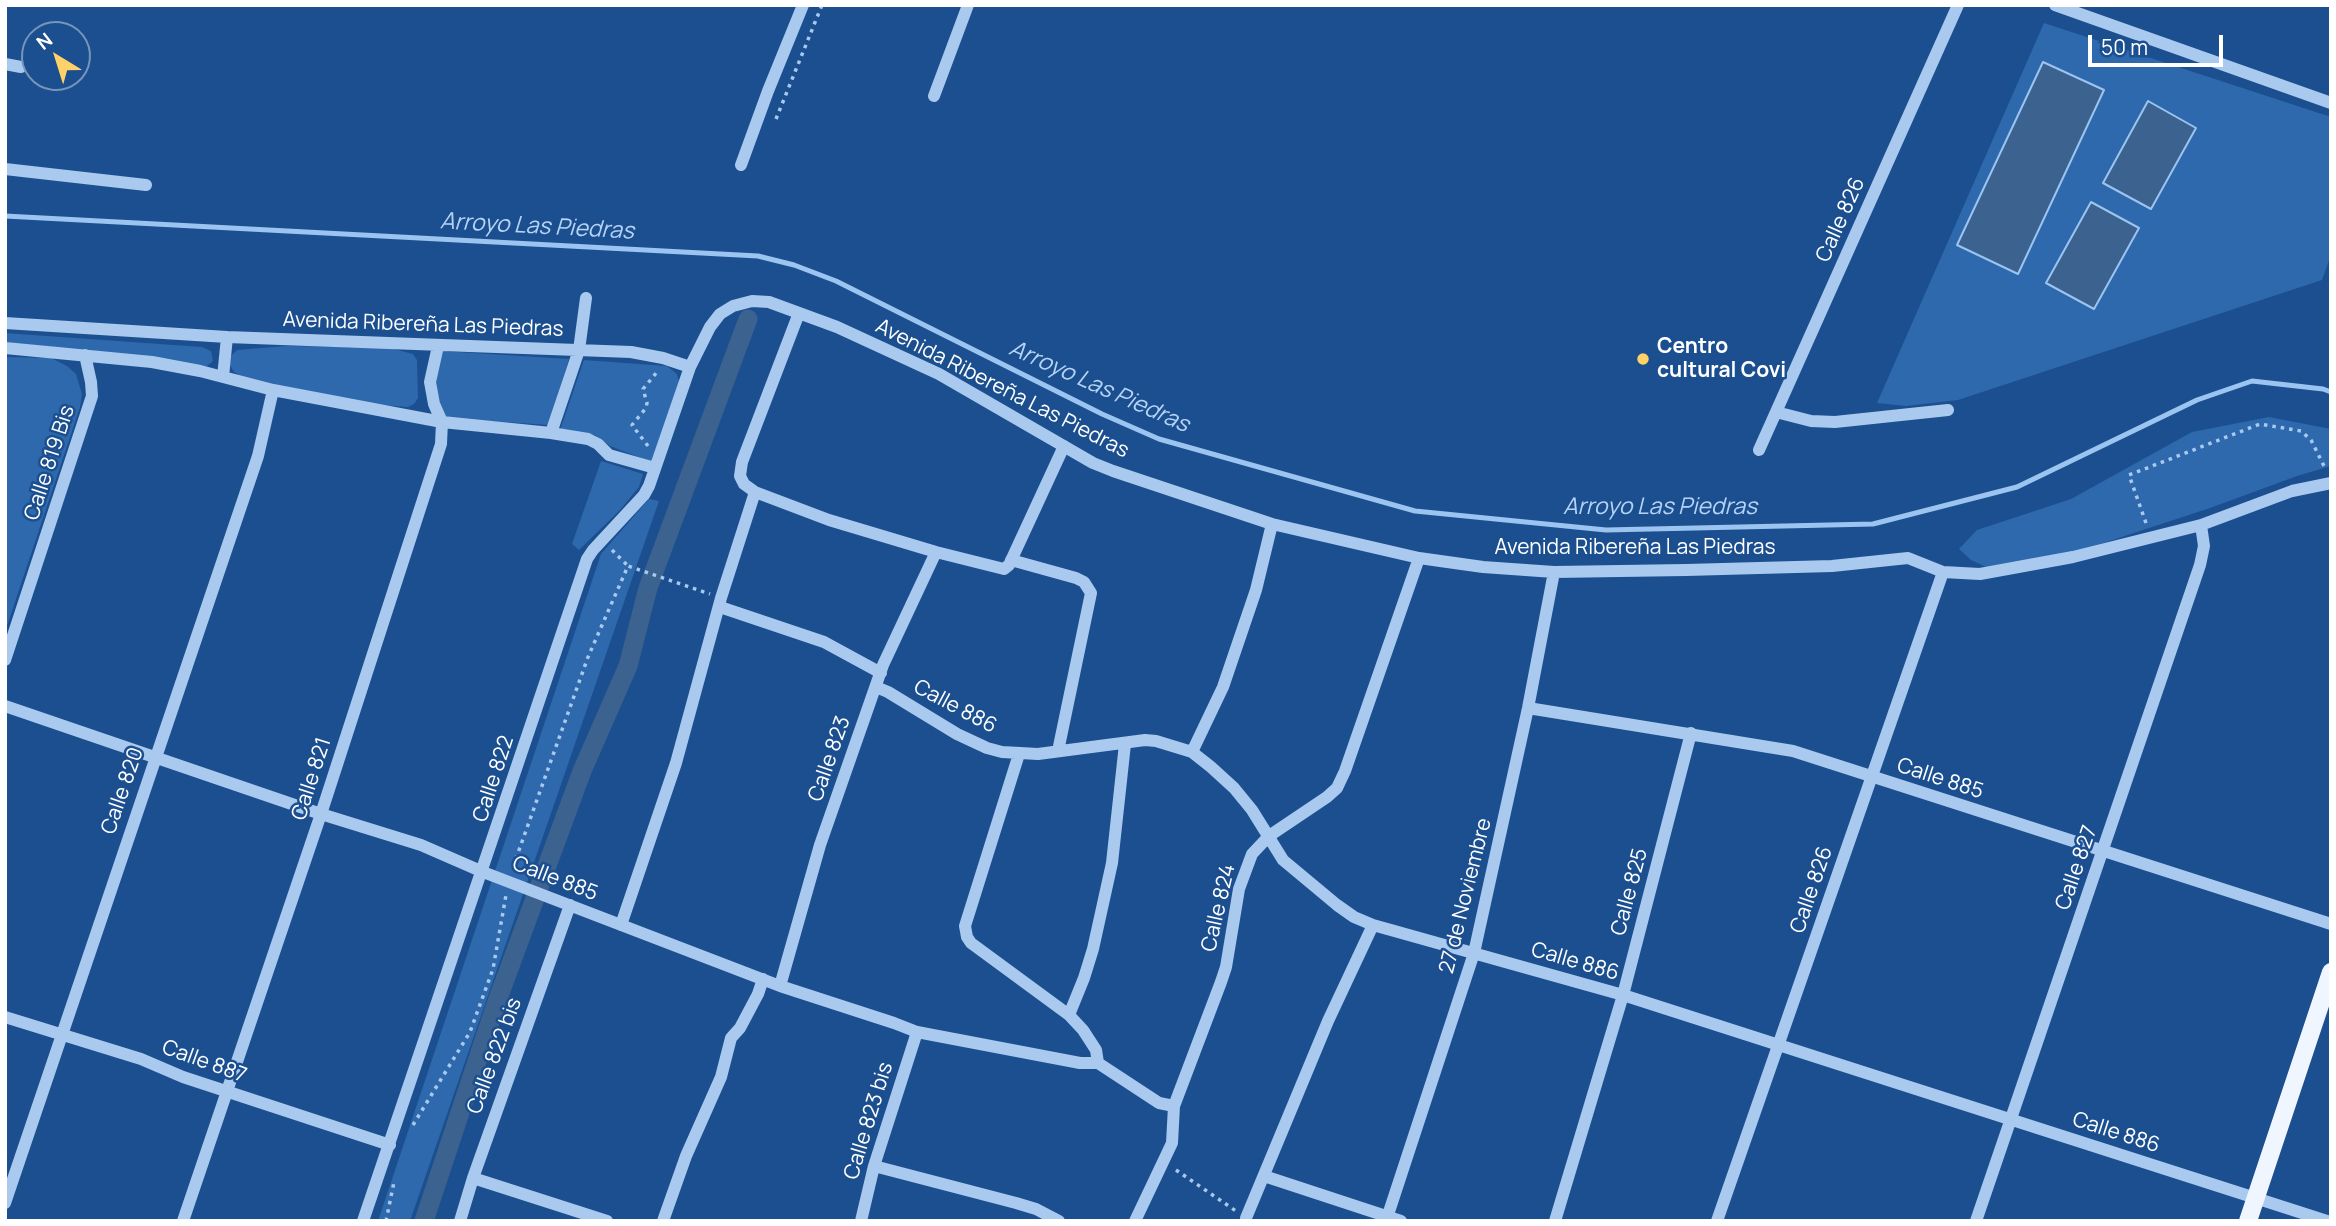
<!DOCTYPE html>
<html>
<head>
<meta charset="utf-8">
<style>
	body { margin:0 }
	#map { position:relative; width:2336px; height:1226px; overflow:hidden; background:#1b4f8f; font-family:Manrope,sans-serif }
	canvas { display:block }
	.frame { position:absolute; inset:0; border:7px solid #fff; pointer-events:none }
	.north { position:absolute; left:21px; top:21px; width:70px; height:70px; box-sizing:border-box; background:#1b4f8f; border:2px solid #7695bc; border-radius:50%; rotate:322deg; font-size:19px; font-weight:700; line-height:28px; text-align:center; color:#fff }
	.north::after { content:''; display:block; margin:auto; width:24px; height:32px; background:#ffd166; clip-path:polygon(50% 0,100% 100%,50% 72%,0 100%) }
	.scale { position:absolute; left:2088px; top:35px; width:135px; height:32px; box-sizing:border-box; border:4px solid #fff; border-top:0; padding-left:9px; font-size:21px; line-height:24px; white-space:nowrap; color:#fff; -webkit-text-stroke:5px #1b4f8f; paint-order:stroke }
</style>
</head>
<body>
<div id="map">
<canvas width="2336" height="1226"></canvas>
<div class="frame"></div>
<div class="north">N</div>
<div class="scale">50 m</div>
</div>
<script>
const ctx = document.querySelector('canvas').getContext('2d');
ctx.lineJoin = 'round';
function paint(path, color) { ctx.fillStyle = color; ctx.fill(path, 'evenodd'); }
const shape = rows => new Path2D(rows.map(r => 'M' + r).join(''));
function trace(path, color, width, dash) { ctx.strokeStyle = color; ctx.lineWidth = width; ctx.lineCap = dash ? 'butt' : 'round'; ctx.setLineDash(dash || []); ctx.stroke(path); }
function drawText(font, color, halo, rows, align = 'center') {
  ctx.font = font + ' Manrope,sans-serif'; ctx.lineWidth = 5; ctx.setLineDash([]); ctx.textBaseline = 'middle'; ctx.strokeStyle = halo; ctx.fillStyle = color; for (const [text, x, y, turn = 0] of rows) {
    ctx.save(); ctx.translate(x, y); ctx.rotate((+turn || 0) * Math.PI / 180); ctx.textAlign = isNaN(turn) ? turn : align; if (halo) ctx.strokeText(text, 0, 0); ctx.fillText(text, 0, 0); ctx.restore();
  }
}
paint(shape([
	[2044,23,2331,117,2331,255,2322,280,1958,400,1906,406,1877,403],
	[5,333,202,347,211,351,213,361,206,367,5,344],
	[285,346,390,348,413,354,417,360,418,398,414,404,408,407,368,404,246,379,234,372,230,365,231,356,237,350],
	[441,351,569,359,548,425,446,418,437,402,436,380],
	[5,357,51,358,67,366,76,374,82,394,80,407,5,632],
	[584,360,667,366,677,374,679,382,651,462,610,446,595,435,560,430],
	[2269,417,2331,429,2331,466,2297,476,2210,508,2067,555,1986,567,1971,560,1959,549,1977,530,2071,499,2192,432],
	[601,461,643,474,639,487,620,510,579,550,572,544],
	[649,499,659,501,410,1221,378,1221,601,554]
]), '#2e69ad');
const water = shape([
	[2043,62,2104,90,2018,274,1957,245,2043,62],
	[2148,101,2196,128,2151,209,2103,183,2148,101],
	[2091,202,2139,228,2094,309,2046,283,2091,202]
]);
paint(water, '#3c6290');
trace(water, '#9cc4f0', 2);
trace(shape([
	[5,216,758,256,794,265,836,281,1102,414,1159,439,1415,511,1606,530,1873,524,2017,487,2197,400,2252,381,2323,389,2331,392]
]), '#9cc4f0', 5);
trace(shape([
	[424,1221,496,1004,582,771,628,666,648,588,748,319]
]), '#3c6290', 19);
trace(shape([
	[776,119,822,5],
	[648,446,632,425,646,408,647,403,643,389,657,372],
	[2146,523,2129,475,2260,424,2301,431,2311,440,2326,470],
	[612,550,628,566],
	[513,867,588,657,628,566,710,594],
	[413,1125,470,1032,493,969,506,895],
	[1176,1170,1236,1211],
	[386,1221,394,1182]
]), '#a9c9ee', 3.5, [3.5, 5]);
trace(shape([
	[2055,5,2331,103],
	[5,64,21,67],
	[934,96,968,5],
	[741,165,768,91,803,5],
	[5,169,146,185],
	[799,313,742,462,740,476,744,484,755,492,829,520,936,552,1004,569,1009,565,1064,446],
	[5,323,227,337,631,352,663,358,690,367],
	[5,348,152,362,200,371,273,390,442,422,551,433,588,439,598,444,609,455,655,468],
	[223,377,227,337],
	[1776,412,1811,421,1835,422,1948,410],
	[551,433,579,350,586,298],
	[1759,450,1958,5],
	[1011,560,1076,578,1084,582,1091,593,1058,751],
	[720,607,824,642,881,673],
	[5,660,92,396,91,382,85,355],
	[876,687,888,692,957,734,987,748,1002,752,1038,754,1145,740,1156,741,1192,752,1211,767,1234,788,1252,810,1283,860,1337,905,1354,917,1373,925,1623,995,2327,1221],
	[5,706,321,814,421,845,483,872,780,986,894,1023,917,1032,1080,1063,1098,1063],
	[1528,708,1793,751,2331,924],
	[1192,752,1223,687,1256,590,1272,524],
	[1019,754,965,926,967,937,971,943,1069,1015,1083,1030,1096,1050,1098,1063,1159,1103,1174,1106],
	[621,925,676,763,721,598,755,492],
	[780,986,820,845,883,665,936,552],
	[1069,1015,1084,978,1093,949,1112,863,1125,744],
	[5,1017,141,1059,183,1077,390,1145],
	[874,1166,1016,1203,1036,1209,1059,1221],
	[1264,1176,1401,1221],
	[473,1178,607,1221],
	[5,1203,258,456,273,390],
	[1246,1218,1328,1021,1373,925],
	[183,1221,321,814,441,444,442,422,434,404,430,382,438,346],
	[363,1221,587,559,593,550,644,495,649,486,690,367,710,327,720,314,733,306,752,301,769,302,837,327,939,374,1093,463,1113,471,1272,524,1419,558,1483,567,1554,572,1686,570,1832,566,1908,558,1943,572,1980,574,2073,557,2201,525,2292,491,2331,483],
	[460,1221,473,1178,570,905],
	[663,1221,686,1156,721,1077,731,1038,740,1028,758,994,763,979],
	[861,1221,874,1166,917,1032],
	[1135,1221,1172,1143,1174,1106,1221,982,1226,967,1239,889,1252,854,1269,836,1327,797,1337,788,1345,771,1419,558],
	[1386,1221,1474,953,1528,708,1554,572],
	[1555,1221,1623,995,1691,733],
	[1717,1221,1943,572],
	[1976,1221,2200,565,2204,546,2201,525]
]), '#a9c9ee', 12);
trace(shape([
	[2248,1221,2331,972]
]), '#f0f6ff', 18);
for (const [x, y, r, color] of [
	[1643,359,7,"#ffd166"]
]) { const dot = new Path2D(); dot.arc(x, y, r, 0, 2 * Math.PI); ctx.fillStyle = color; ctx.fill(dot); trace(dot, '#1b4f8f', 2.5); }
drawText('21px', '#fff', '#1b4f8f', [
	["Calle 826",1841,220,-66],
	["Avenida Ribereña Las Piedras",423,325,2],
	["Avenida Ribereña Las Piedras",1002,389,27],
	["Calle 819 Bis",50,463,-72],
	["Avenida Ribereña Las Piedras",1635,548],
	["Calle 886",955,707,28],
	["Calle 823",830,759,-71],
	["Calle 821",312,779,-72],
	["Calle 822",494,779,-72],
	["Calle 885",1940,779,18],
	["Calle 820",123,791,-71],
	["Calle 827",2077,868,-71],
	["Calle 885",555,879,21],
	["Calle 826",1812,890,-71],
	["Calle 825",1630,892,-75],
	["27 de Noviembre",1466,896,-76],
	["Calle 824",1219,908,-77],
	["Calle 886",1575,962,16],
	["Calle 822 bis",495,1056,-70],
	["Calle 887",204,1062,20],
	["Calle 823 bis",869,1121,-73],
	["Calle 886",2116,1133,18]
]);
drawText('bold 21px', '#fff', '#1b4f8f', [
	["Centro",1657,347],
	["cultural Covi",1657,371]
], 'left');
drawText('italic 23px', '#b5d3f5', '#1b4f8f', [
	["Arroyo Las Piedras",537,227,3],
	["Arroyo Las Piedras",1099,387,24],
	["Arroyo Las Piedras",1660,508]
]);
</script>
</body>
</html>
